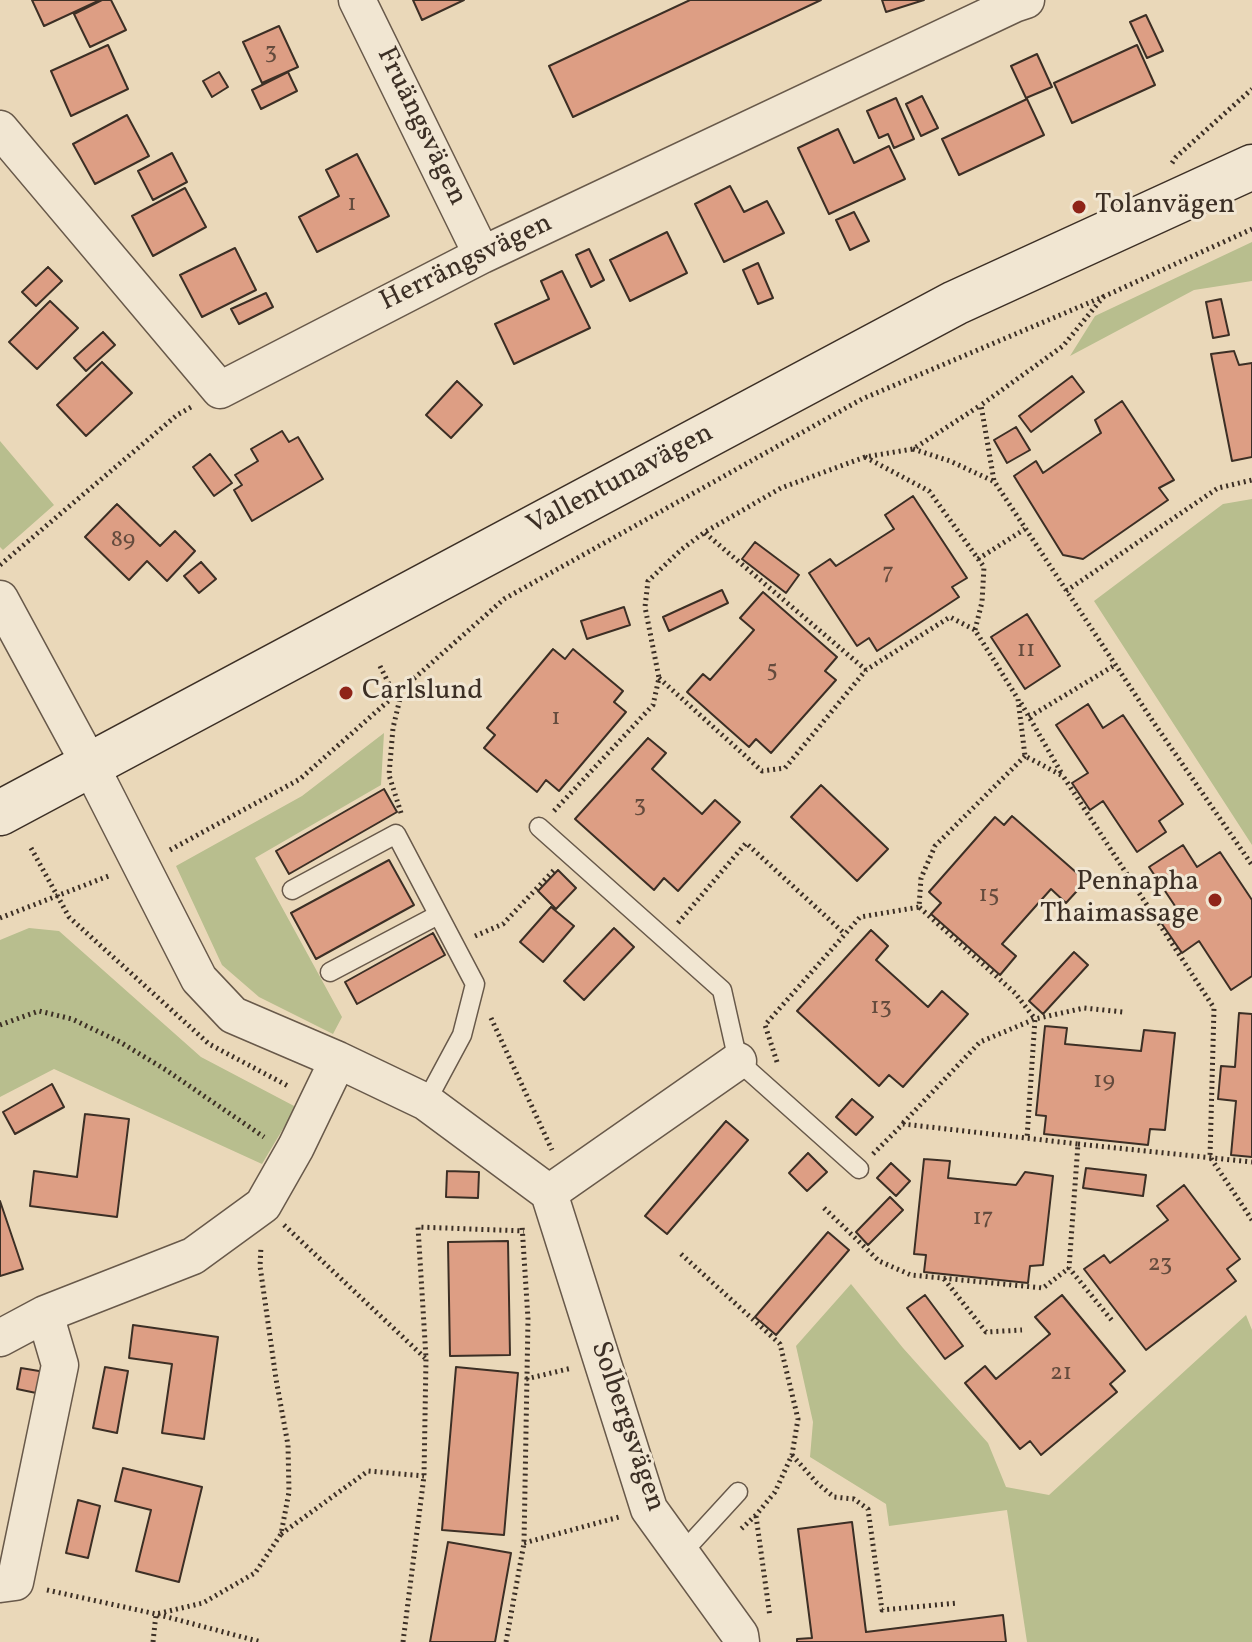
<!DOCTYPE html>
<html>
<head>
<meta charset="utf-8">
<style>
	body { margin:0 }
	canvas { display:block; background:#ead8b9 }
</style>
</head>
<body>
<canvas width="1252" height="1642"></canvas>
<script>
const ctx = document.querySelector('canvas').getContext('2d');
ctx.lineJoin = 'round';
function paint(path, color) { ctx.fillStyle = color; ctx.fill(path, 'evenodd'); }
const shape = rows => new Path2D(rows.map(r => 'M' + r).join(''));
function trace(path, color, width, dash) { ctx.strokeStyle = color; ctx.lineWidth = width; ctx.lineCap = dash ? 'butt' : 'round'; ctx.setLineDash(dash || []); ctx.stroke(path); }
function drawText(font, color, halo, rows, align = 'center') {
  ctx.font = font + ' Vollkorn,serif'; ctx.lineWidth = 6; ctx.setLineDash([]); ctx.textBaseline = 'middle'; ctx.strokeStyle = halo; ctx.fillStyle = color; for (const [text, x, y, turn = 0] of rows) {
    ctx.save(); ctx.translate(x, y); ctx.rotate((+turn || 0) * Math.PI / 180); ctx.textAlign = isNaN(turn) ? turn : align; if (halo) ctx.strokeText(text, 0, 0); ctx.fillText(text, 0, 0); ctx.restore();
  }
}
paint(shape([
	[1252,242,1252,281,1194,290,1070,356,1095,316],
	[0,441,54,505,3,550,0,547],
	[1252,499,1252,845,1094,601,1223,504],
	[384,733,381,785,255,858,342,1017,333,1034,259,997,222,965,176,866,302,796],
	[29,928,59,931,201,1057,296,1107,262,1164,54,1069,0,1097,0,940],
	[851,1284,903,1348,988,1443,1006,1487,1049,1495,1246,1315,1252,1330,1252,1642,1027,1642,1007,1510,889,1526,886,1504,810,1457,813,1422,796,1346]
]), '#b8be8e');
const building = shape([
	[32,0,100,0,44,26,32,0],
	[102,0,111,0,126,30,90,47,74,14,102,0],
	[413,0,464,0,422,20,413,0],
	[690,0,821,0,573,117,549,66,690,0],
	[882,0,924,0,886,12,882,0],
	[1146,15,1163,51,1147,58,1130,22,1146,15],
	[279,26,298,67,262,83,243,42,279,26],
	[108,45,128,89,71,116,51,71,108,45],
	[1137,45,1155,85,1072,123,1054,83,1137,45],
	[1037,54,1052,87,1026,98,1011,66,1037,54],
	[219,72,228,87,212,97,203,81,219,72],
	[288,72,297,91,261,109,252,90,288,72],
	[922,96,938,128,921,136,906,104,922,96],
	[896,98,914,139,894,148,888,134,879,138,867,111,896,98],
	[1027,99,1044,135,959,175,942,139,1027,99],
	[127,115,149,156,95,184,73,144,127,115],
	[838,129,854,163,889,146,905,179,829,214,798,148,838,129],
	[172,153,187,182,153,200,138,171,172,153],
	[357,154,389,216,317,252,299,217,339,196,326,170,357,154],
	[730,186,744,212,767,201,784,233,724,262,695,204,730,186],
	[185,188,206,227,153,256,132,216,185,188],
	[854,212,869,241,850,250,836,220,854,212],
	[667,232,687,273,630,301,610,260,667,232],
	[235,248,256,290,202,317,180,275,235,248],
	[589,249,604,280,591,287,576,255,589,249],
	[758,263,773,298,758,304,743,270,758,263],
	[48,267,62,281,36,306,22,292,48,267],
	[562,271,590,328,514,364,495,324,549,299,541,281,562,271],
	[266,293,273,307,239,324,231,309,266,293],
	[1221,299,1229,335,1213,338,1206,302,1221,299],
	[50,301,78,328,37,369,9,342,50,301],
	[103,332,115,345,86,371,74,358,103,332],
	[1234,351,1239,365,1252,363,1252,457,1232,461,1211,354,1234,351],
	[102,362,132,393,86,436,57,405,102,362],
	[1072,376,1084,392,1031,432,1019,416,1072,376],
	[457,381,482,405,451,438,426,415,457,381],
	[1122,401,1174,480,1159,488,1168,500,1083,559,1063,555,1014,476,1036,461,1043,473,1101,433,1095,420,1122,401],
	[1016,427,1030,450,1007,463,994,440,1016,427],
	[282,431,289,442,298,437,323,479,252,521,234,490,242,485,235,475,258,461,251,449,282,431],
	[210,454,232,483,214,496,193,467,210,454],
	[913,496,967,578,952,587,959,597,877,651,869,638,857,646,809,573,830,559,836,566,894,529,885,515,913,496],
	[117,504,160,546,175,531,195,551,167,581,147,561,129,580,85,537,117,504],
	[755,542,799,575,786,593,742,559,755,542],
	[201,562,216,579,199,593,184,576,201,562],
	[722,590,728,603,669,631,663,617,722,590],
	[763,592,837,657,825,671,836,680,771,753,756,739,749,747,687,692,703,674,710,680,754,630,740,618,763,592],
	[624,607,630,625,587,639,581,621,624,607],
	[1027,614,1060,666,1025,689,991,637,1027,614],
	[553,649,565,659,573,649,623,691,614,702,626,712,559,791,546,780,537,792,484,748,495,735,487,728,553,649],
	[1088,704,1103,728,1123,715,1183,804,1159,821,1166,832,1137,852,1103,801,1090,810,1072,783,1088,773,1056,725,1088,704],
	[648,738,666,753,652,769,702,814,715,800,740,822,678,891,664,878,654,890,575,819,648,738],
	[821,785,888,849,857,881,791,817,821,785],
	[384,789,397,812,289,874,276,851,384,789],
	[1012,816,1086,881,1066,903,1051,889,1002,944,1016,956,1000,975,931,914,941,903,929,892,995,817,1004,825,1012,816],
	[1183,845,1197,867,1220,852,1252,900,1252,976,1231,990,1199,941,1182,953,1162,924,1179,912,1149,867,1183,845],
	[389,860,414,905,316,959,291,913,389,860],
	[558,870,576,888,556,909,538,891,558,870],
	[551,907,574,926,543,962,520,942,551,907],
	[614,928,634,947,584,1000,564,981,614,928],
	[871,930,888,946,876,960,928,1007,942,991,968,1014,903,1087,889,1075,879,1086,797,1011,871,930],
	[433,933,445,955,357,1004,345,982,433,933],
	[1074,952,1088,965,1043,1014,1029,1001,1074,952],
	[1239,1013,1252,1014,1252,1157,1231,1155,1236,1101,1218,1099,1221,1066,1235,1067,1239,1013],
	[1045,1026,1067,1028,1065,1044,1141,1051,1144,1030,1175,1033,1165,1130,1150,1129,1148,1145,1044,1134,1046,1116,1036,1115,1045,1026],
	[52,1084,64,1107,15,1134,3,1112,52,1084],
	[852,1099,873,1117,856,1135,836,1117,852,1099],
	[85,1114,129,1119,117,1217,30,1206,34,1171,77,1177,85,1114],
	[726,1121,748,1140,667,1234,645,1216,726,1121],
	[808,1153,827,1172,807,1191,789,1173,808,1153],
	[924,1159,950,1161,948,1178,1016,1185,1025,1172,1053,1176,1043,1265,1030,1266,1028,1283,924,1272,926,1255,914,1254,924,1159],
	[891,1163,910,1181,896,1196,877,1178,891,1163],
	[1086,1168,1146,1175,1143,1196,1083,1188,1086,1168],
	[447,1171,479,1172,478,1198,446,1197,447,1171],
	[1184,1185,1240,1259,1227,1269,1236,1281,1146,1350,1084,1269,1104,1255,1110,1263,1168,1220,1157,1206,1184,1185],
	[890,1197,903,1210,868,1245,856,1232,890,1197],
	[0,1201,23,1269,0,1276,0,1201],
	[828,1232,849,1250,776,1335,755,1317,828,1232],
	[508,1241,510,1355,450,1356,448,1242,508,1241],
	[925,1295,963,1346,945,1359,907,1308,925,1295],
	[1062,1295,1125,1371,1110,1384,1117,1392,1041,1455,1030,1441,1020,1449,965,1383,985,1366,996,1379,1050,1334,1035,1317,1062,1295],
	[133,1325,218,1337,204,1439,162,1433,172,1364,129,1358,133,1325],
	[105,1367,128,1371,117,1433,93,1428,105,1367],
	[456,1367,518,1373,504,1535,442,1530,456,1367],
	[21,1368,45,1372,41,1394,17,1389,21,1368],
	[123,1468,202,1487,179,1582,136,1571,151,1510,115,1501,123,1468],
	[78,1500,100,1506,88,1558,66,1553,78,1500],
	[852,1522,866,1632,1003,1615,1006,1642,797,1642,797,1639,812,1638,798,1529,852,1522],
	[448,1542,511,1553,495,1642,430,1642,448,1542]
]);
paint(building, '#dd9e84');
trace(building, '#3c2f25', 2);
const service = shape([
	[539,827,722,990,738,1061,859,1169],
	[292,890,396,834,475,984,462,1035,426,1102],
	[330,972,438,915],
	[682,1553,738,1492]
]);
const minor = shape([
	[357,0,482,255],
	[0,129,220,390,482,255,1014,4,1026,0],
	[0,599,90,765,199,979,233,1015,338,1060,426,1102,549,1193],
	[549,1193,649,1509,740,1635,741,1642],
	[549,1193,738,1061],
	[0,1338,45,1314,193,1256,263,1205,296,1147,338,1060],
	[0,1584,15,1582,60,1365,45,1314]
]);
const secondary = shape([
	[0,813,955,303,1252,167]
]);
trace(service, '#68594a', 21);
trace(minor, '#68594a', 39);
trace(secondary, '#3c2f25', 47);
trace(shape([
	[1172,163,1176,157,1252,89],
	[1104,296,1063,346,981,405,994,481,1154,723,1252,865],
	[913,449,950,461,993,481],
	[865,457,929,491,984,567,982,602,975,630],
	[705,533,866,670],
	[978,559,1025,529],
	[0,565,177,415,193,406],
	[1066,591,1218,488,1252,480],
	[380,666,394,694],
	[659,678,762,771,785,768,866,670,950,617,975,630,1018,699,1025,756,1063,776,1214,1008,1210,1157,1252,1220],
	[1021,703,1062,774],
	[1029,717,1115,665],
	[1025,756,935,846,921,878,919,907,1015,993,1035,1019,1027,1138],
	[554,811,653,705,659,678,645,607,648,581,682,549,705,532,781,488,865,457,913,449,981,405],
	[401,813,389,775,393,728,402,690],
	[31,848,69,917,209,1044,290,1087],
	[170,850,300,779,504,599,862,399,1105,296,1252,229],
	[0,918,111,875],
	[678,923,746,843,845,934],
	[475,936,503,924,555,869],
	[491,1018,552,1150],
	[0,1025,39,1011,72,1019,120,1042,166,1070,264,1137],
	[777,1062,765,1025,860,917,919,907],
	[903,1123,980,1042,1035,1019,1084,1008,1123,1012],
	[1078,1144,1252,1162],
	[873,1154,903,1124,1078,1144,1069,1268,1114,1323],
	[824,1208,879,1261,911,1275,1043,1288,1069,1268],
	[284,1225,425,1358],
	[681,1254,780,1344,798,1419,792,1455,775,1492,756,1515,740,1530],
	[944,1279,986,1332,1022,1330],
	[526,1379,572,1368],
	[792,1455,817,1483,834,1497,854,1499,868,1509,882,1610,957,1603],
	[756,1516,770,1617],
	[281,1534,368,1471,424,1476],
	[524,1543,619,1517],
	[47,1590,156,1614,203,1603,255,1573,281,1534,289,1492,288,1445,276,1379,260,1266,261,1246],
	[153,1642,156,1614,261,1642],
	[403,1642,424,1476,426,1358,418,1227,524,1231],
	[506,1642,524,1543,528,1319,522,1225]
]), '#3c2f25', 5, [2, 4]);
trace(service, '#f1e6d2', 18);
trace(minor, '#f1e6d2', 36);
trace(secondary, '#f1e6d2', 44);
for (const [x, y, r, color] of [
	[1079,207,8,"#8f2418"],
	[346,693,8,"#8f2418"],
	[1215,900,8,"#8f2418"]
]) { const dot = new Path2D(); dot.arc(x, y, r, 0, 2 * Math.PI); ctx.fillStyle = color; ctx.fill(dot); trace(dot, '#f1e6d2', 3); }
drawText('24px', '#644b3d', null, [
	["3",271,54],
	["1",352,206],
	["89",123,542],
	["7",888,575],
	["11",1026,652],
	["5",772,672],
	["1",556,720],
	["3",640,807],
	["15",989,897],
	["13",881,1009],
	["19",1104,1083],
	["17",983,1220],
	["23",1160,1266],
	["21",1061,1375]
]);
drawText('28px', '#3c2f25', '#f1e6d2', [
	["Fruängsvägen",420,127,64],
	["Herrängsvägen",467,264,-26],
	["Vallentunavägen",621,481,-28],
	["Solbergsvägen",626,1427,71]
]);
drawText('28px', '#3c2f25', '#f1e6d2', [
	["Tolanvägen",1095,207],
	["Carlslund",362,693],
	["Pennapha",1199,884,"right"],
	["Thaimassage",1199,916,"right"]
], 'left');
</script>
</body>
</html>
